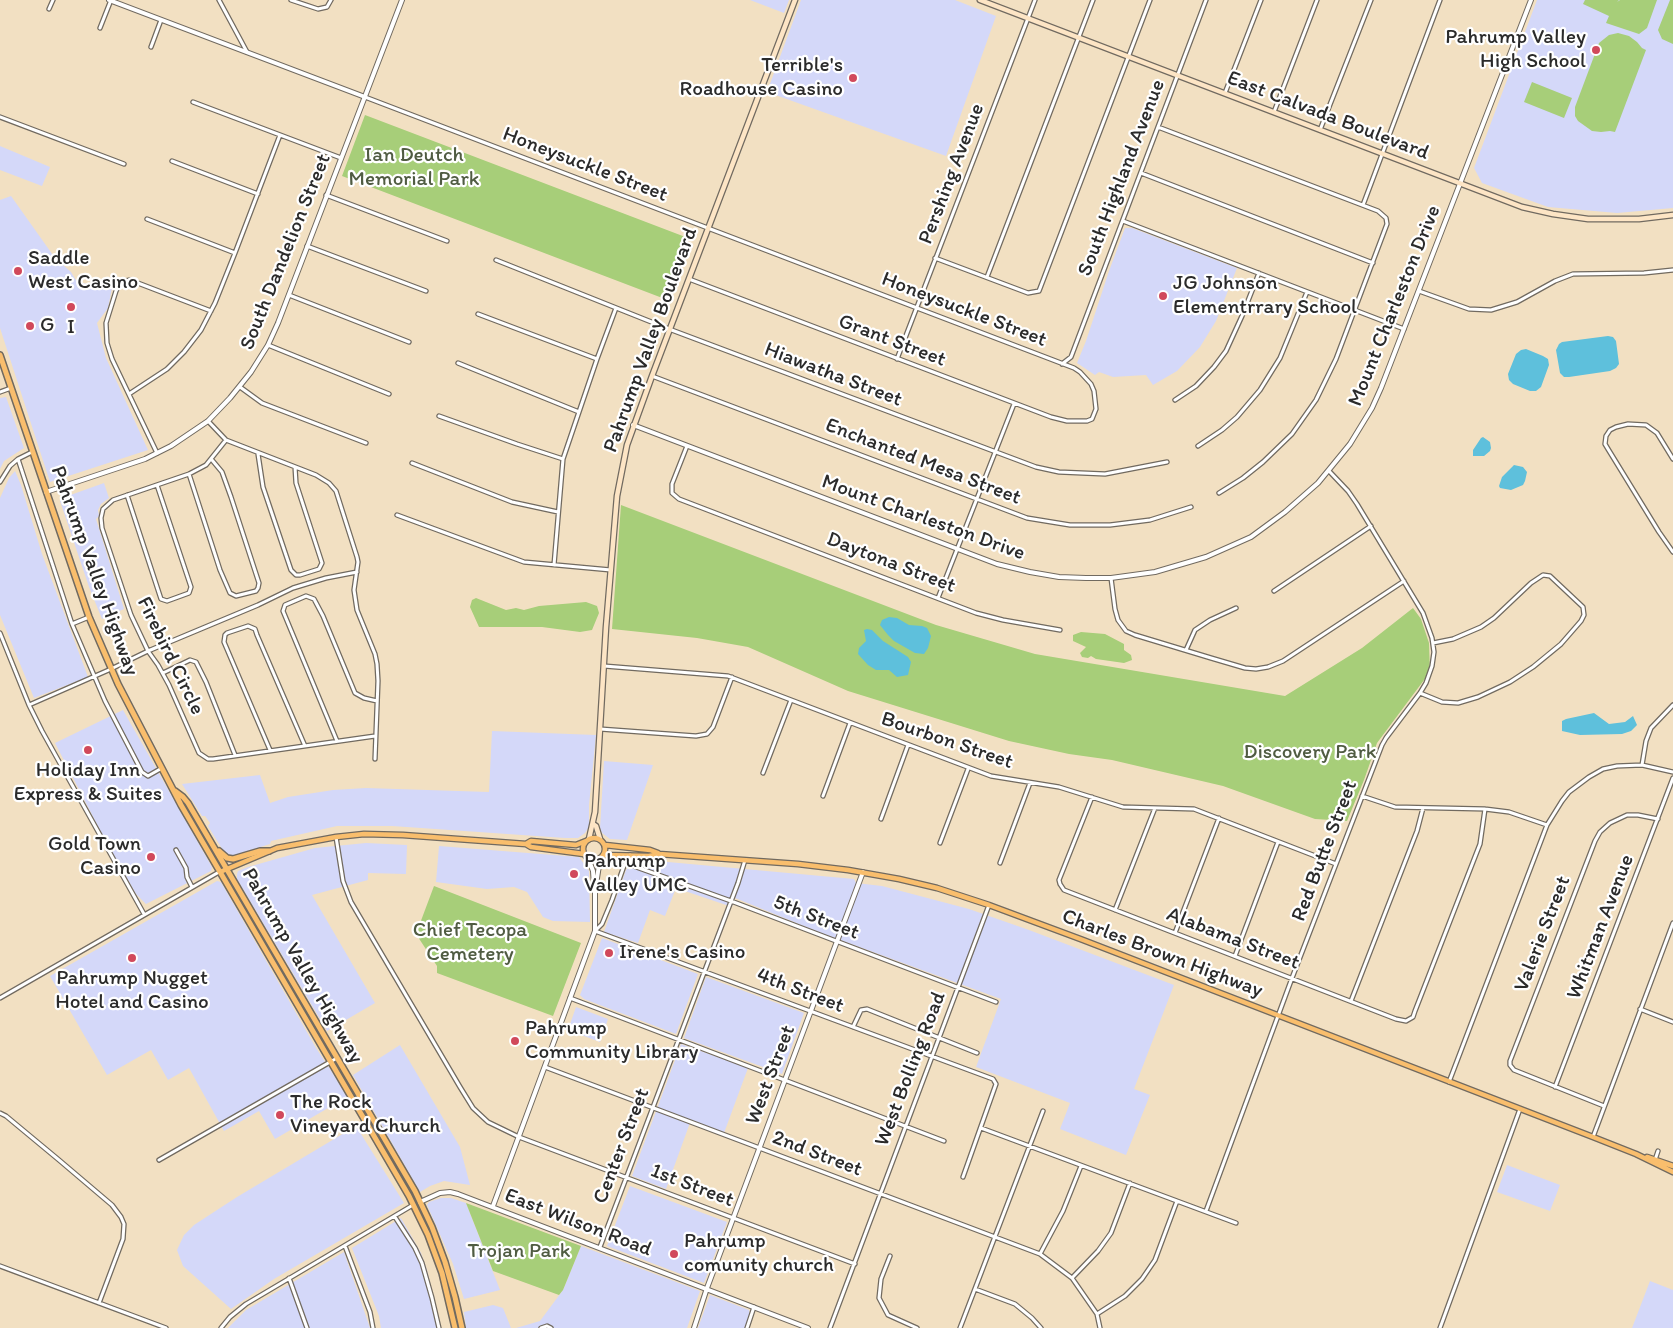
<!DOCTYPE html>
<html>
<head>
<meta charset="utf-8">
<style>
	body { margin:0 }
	canvas { display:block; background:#f2e0c2 }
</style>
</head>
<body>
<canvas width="1673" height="1328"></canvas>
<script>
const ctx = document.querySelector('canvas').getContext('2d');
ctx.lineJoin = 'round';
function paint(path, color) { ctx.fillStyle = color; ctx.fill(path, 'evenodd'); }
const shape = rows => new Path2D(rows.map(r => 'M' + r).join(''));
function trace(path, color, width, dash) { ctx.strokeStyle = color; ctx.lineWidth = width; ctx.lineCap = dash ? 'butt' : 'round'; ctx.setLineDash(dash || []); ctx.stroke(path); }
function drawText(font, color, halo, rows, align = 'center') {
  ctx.font = font + ' Itim,sans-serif'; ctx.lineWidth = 4.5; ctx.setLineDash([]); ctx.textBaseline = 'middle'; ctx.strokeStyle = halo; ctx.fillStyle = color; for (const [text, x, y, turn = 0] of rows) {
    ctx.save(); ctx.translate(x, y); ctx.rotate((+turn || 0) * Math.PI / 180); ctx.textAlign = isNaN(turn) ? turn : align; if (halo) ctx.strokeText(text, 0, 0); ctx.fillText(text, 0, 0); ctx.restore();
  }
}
paint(shape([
	[750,0,789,0,784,13],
	[801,0,955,0,996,16,946,156,767,92],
	[1537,0,1673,0,1673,208,1617,213,1548,207,1482,183,1474,168],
	[0,146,50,167,42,186,0,170],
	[11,196,55,258,71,272,77,282,112,288,108,308,97,323,106,358,148,450,50,482,0,328,0,200],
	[1125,228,1132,228,1237,268,1216,321,1200,347,1177,371,1153,385,1146,375,1113,377,1099,372,1095,375,1077,363,1086,341,1109,271],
	[6,397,24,448,4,461,0,469,0,398],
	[15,471,21,485,42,554,88,677,34,698,0,615,0,498,9,478],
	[104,483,109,498,101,504,98,510,99,516,96,519,124,609,102,619,89,587,60,501,62,498],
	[123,710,212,867,211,871,146,904,136,894,107,844,55,743],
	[492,731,596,735,589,805,589,827,585,833,578,838,565,838,392,826,337,826,271,841,270,844,232,856,224,852,208,826,210,823,205,816,202,816,182,784,260,775,270,803,288,797,333,790,366,788,489,792],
	[604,761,653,765,627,840,610,839,602,833,600,828],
	[366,843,407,845,406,874,368,873,368,880,312,895,375,1003,327,1031,237,879,237,874,238,871,248,867,315,848],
	[439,846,579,857,589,871,590,922,553,921,543,917,527,892,514,887,487,889,436,882],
	[633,861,668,862,854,879,856,883,882,886,969,909,1029,930,1174,985,1134,1089,1150,1095,1126,1155,1060,1129,1070,1103,976,1067,1001,999,821,933,735,898,732,907,676,888,665,916,650,910,638,943,604,932,626,870],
	[217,881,221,882,316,1048,330,1069,347,1097,275,1139,259,1111,224,1131,189,1068,168,1080,151,1050,107,1075,50,976],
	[602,938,698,974,676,1034,584,999,580,995],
	[706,977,804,1013,782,1074,684,1038],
	[576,1007,608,1019,600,1042,568,1030],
	[681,1044,748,1068,724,1133,691,1120,666,1189,632,1176],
	[400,1045,460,1147,470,1185,444,1181,430,1186,420,1192,353,1075],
	[356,1126,404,1203,274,1279,231,1309,183,1266,177,1250,184,1235,194,1225,237,1197],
	[1507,1165,1560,1185,1550,1211,1497,1192],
	[630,1186,727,1222,704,1283,607,1246],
	[441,1198,451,1198,466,1203,500,1290,464,1299,453,1264,427,1205,429,1202],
	[401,1218,421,1253,427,1270,441,1328,381,1328,379,1316,352,1248],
	[581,1246,700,1291,687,1328,516,1328,540,1321,563,1290],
	[344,1252,370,1328,228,1328,246,1310],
	[1650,1281,1673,1290,1673,1328,1632,1328],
	[710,1295,749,1310,750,1314,745,1328,698,1328],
	[493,1305,503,1308,511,1328,466,1328,464,1312]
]), '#d4d8f9');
paint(shape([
	[1585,0,1619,0,1617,2,1620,0,1657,0,1647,28,1639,34,1606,23,1609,16,1583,4],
	[1670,0,1673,0,1673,44,1662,39,1658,30],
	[1618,33,1629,36,1637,42,1642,48,1646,50,1615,132,1610,131,1601,132,1592,131,1578,121,1575,116,1575,107,1599,43,1609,35],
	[1532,82,1572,98,1564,118,1524,102],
	[365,115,688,238,665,299,342,176],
	[621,505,936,625,1035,654,1285,696,1362,648,1413,608,1421,619,1429,643,1430,672,1377,743,1364,780,1347,821,1315,819,1223,786,1112,760,1069,754,1009,741,848,691,748,647,697,638,612,629],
	[476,598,506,610,516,608,524,610,539,606,586,602,597,606,599,613,592,630,580,632,542,627,479,627,470,607,472,600],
	[1081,632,1105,634,1124,644,1124,650,1131,655,1132,660,1124,663,1096,659,1091,656,1088,658,1082,657,1080,653,1086,647,1073,641,1073,635],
	[434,886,581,943,553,1016,437,973,437,966,416,934],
	[466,1203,581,1246,563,1290,559,1295,493,1271]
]), '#a7ce79');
paint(shape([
	[1608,336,1613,337,1616,341,1619,364,1616,368,1610,371,1569,377,1564,377,1560,373,1556,350,1559,344,1562,342],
	[1526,349,1543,356,1548,359,1549,365,1541,387,1536,391,1530,391,1513,384,1509,380,1508,374,1516,354,1521,350],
	[1483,437,1490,442,1491,448,1490,451,1484,456,1473,456,1473,450,1481,438],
	[1514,465,1523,467,1527,472,1525,481,1523,485,1511,490,1500,488,1499,486,1502,477],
	[889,617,897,618,909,625,922,626,927,628,931,636,928,648,924,654,915,653,894,641,888,635,880,625,882,620],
	[867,629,872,630,883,641,908,657,911,662,908,675,897,677,889,670,876,670,868,665,858,654,859,648,866,641,864,630],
	[1594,713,1609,724,1625,722,1633,716,1637,725,1631,731,1622,734,1580,735,1562,731,1562,721,1566,719]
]), '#5ec0dc');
const minor = shape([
	[219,0,247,52],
	[291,0,318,9,327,7,331,0],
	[49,9,53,0],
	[100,28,111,0],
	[151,47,161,20],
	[1225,93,1261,0],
	[365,97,1074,368,1080,372,1091,384,1094,391,1096,409,1092,419,1087,421,1067,421,1051,417,689,279],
	[193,102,341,158],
	[1274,112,1317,0],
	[0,117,124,164],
	[1158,127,1378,211,1386,218,1387,224,1336,359,1316,400,1292,434,1263,462,1243,478,1219,493],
	[1320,130,1371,0],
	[172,161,258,194],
	[1141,173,1373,263],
	[326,195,447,241],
	[1363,205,1440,0],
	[147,219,235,253],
	[1123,221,1404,329],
	[307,246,426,291],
	[935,258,1028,293,1039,291,1150,0],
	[496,260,669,329,1036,467,1059,472,1105,474,1167,462],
	[987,277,1093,0],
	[1419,291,1469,309,1491,310,1517,302,1555,281,1573,274,1644,273,1673,270],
	[289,295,409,342],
	[478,314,597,359],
	[268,345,389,394],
	[897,359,1035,0],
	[458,363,579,412],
	[1062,364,1071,357,1206,0],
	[652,376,1027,518,1070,525,1110,525,1150,520,1191,507],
	[240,387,262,403,366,443],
	[0,392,11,388],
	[129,394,167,369,184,352,201,330,215,303,235,253,280,135],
	[1175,400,1196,386,1214,367,1226,351,1242,316,1259,273],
	[439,416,517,444,563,459],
	[208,421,226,440,316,475,329,483,336,491,357,557,358,562,354,590,357,610,375,654,377,664,378,681,375,759],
	[226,440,206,465,189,474,113,500,103,509,101,518,102,528,131,615,148,651,158,665,169,685,199,753,208,759,213,759,375,736],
	[687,446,672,484,672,493,679,499,976,613,1003,620,1060,630],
	[1198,446,1222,430,1237,417,1260,390,1280,358,1307,292],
	[157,453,112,359,107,343,106,323,116,291,121,282,130,280,211,311],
	[258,454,263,487,291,570,296,575,300,575,319,569,322,563,296,483,295,467],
	[18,459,72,624,105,701,142,772,148,776,162,768],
	[1673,459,1657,433,1646,425,1628,424,1616,427,1610,430,1606,436,1605,444,1608,449,1659,532,1673,552],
	[412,463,512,502,558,512],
	[189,474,220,570,230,593,236,596,256,591,258,588,259,583,231,497,222,472,212,460],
	[0,482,10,466,18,459,32,452],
	[127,495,161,599,167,601,189,593,191,587,157,485],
	[397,515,524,562,611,570],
	[554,565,563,459,597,359,616,308],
	[1111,578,1115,609,1118,620,1126,631,1135,635,1211,658,1245,668,1256,669,1268,667,1283,661,1404,581],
	[1274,591,1371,526],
	[938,598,1014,404],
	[72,624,89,617],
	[0,633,29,705,42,731,144,914],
	[1186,650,1195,630,1210,620,1236,608],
	[604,666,728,676,991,776,1059,787,1123,807,1194,809,1336,864],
	[163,673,190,660,196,662,206,682,235,755],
	[1420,693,1442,702,1458,703,1478,697,1510,682,1533,667,1561,644,1581,621,1584,615,1583,607,1550,576,1543,575,1531,583,1494,618,1481,627,1453,639,1433,643],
	[29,705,111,669,148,651,258,605,293,588,326,578,357,572],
	[600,729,696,736,707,734,713,727,732,677],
	[337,741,283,611,285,605,306,596,314,599,323,616,355,693,364,698,377,701],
	[270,750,224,642,225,635,227,633,248,626,255,629,257,635,305,746],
	[1642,765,1646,741,1651,728,1673,705],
	[763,773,791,700],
	[823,796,850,723],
	[1362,796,1395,807,1485,809,1509,812,1547,825],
	[1092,797,1059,880,1060,884,1064,890,1396,1019,1406,1021,1413,1017,1415,1011,1480,844,1485,809],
	[881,819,908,745],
	[336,837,343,881,351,902,460,1087,473,1108,488,1122,519,1137,855,1264],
	[940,843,968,769],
	[176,850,186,868,187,877,192,887],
	[630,855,625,863,612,900,602,924,595,931,993,1079,996,1084,963,1177],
	[625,863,731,901,996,1002],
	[1000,863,1030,783],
	[1115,910,1155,808],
	[1175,933,1219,818],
	[1235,956,1278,842],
	[0,998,219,872],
	[570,998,944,1141],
	[1351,1001,1417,831,1423,808],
	[1640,1009,1673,1022],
	[853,1027,861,1010,867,1009,977,1053],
	[545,1067,1040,1254,1072,1278,1097,1314,1100,1328],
	[1449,1082,1547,825,1562,801,1569,792,1589,777,1603,769,1617,766,1642,765,1673,772],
	[1555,1087,1673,778],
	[1604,1106,1514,1070,1510,1065,1510,1061,1595,841,1600,832,1610,823,1627,815,1638,815,1658,819],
	[0,1113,6,1116,59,1160,112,1205,121,1217,124,1224,123,1239,99,1303],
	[981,1128,1236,1223],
	[1593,1137,1673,923],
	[159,1160,337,1058],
	[1655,1160,1658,1151],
	[1206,1211,1292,978,1382,745,1386,738,1420,693,1426,683,1432,666,1434,652,1432,638,1423,613,1357,504,1348,491,1329,471],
	[395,1217,415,1248,422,1263,432,1298,439,1328],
	[345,1246,370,1312,373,1328],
	[600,1247,738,883,745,860],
	[1040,1254,1063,1211,1081,1166],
	[890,1256,881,1279,879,1298,888,1315,917,1328],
	[0,1266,166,1328],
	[289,1278,307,1328],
	[1072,1278,1098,1251,1111,1233,1130,1183],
	[975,1289,1015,1304,1032,1318,1041,1328],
	[1097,1314,1125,1296,1142,1279,1155,1260,1177,1201],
	[221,1328,230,1317,246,1304,413,1205],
	[541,1328,547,1326,551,1328],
	[747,1328,754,1307],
	[830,1328,989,905],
	[960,1328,1043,1111],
	[1440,1328,1520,1109]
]);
const tertiary = shape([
	[109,0,365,97],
	[633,425,997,564,1030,572,1059,577,1086,578,1111,578,1155,572,1206,557,1251,537,1285,512,1318,483,1350,444,1372,408,1381,388,1531,0],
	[46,492,145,459,171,446,208,421,230,398,251,372,268,345,278,323,402,0],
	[588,858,593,871,594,886],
	[420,1202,440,1193,450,1192,458,1194,808,1328],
	[493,1206,595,931,595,891,600,859],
	[694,1328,707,1288,863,872]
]);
const secondary = shape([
	[980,0,1522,207,1553,214,1588,219,1639,219,1673,215],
	[593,824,596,826,600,839],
	[589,839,595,812,606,627,617,496,627,445,652,376,795,0]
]);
const primary = shape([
	'583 849a11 11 0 1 1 22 0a11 11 0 1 1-22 0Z',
	[526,844,531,847,584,854],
	[605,845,650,850,658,853],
	[604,855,649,856,659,854,798,864,848,870,899,879,937,888,989,905,1083,940,1593,1137,1636,1154,1673,1172],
	[220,872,277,848,336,837,364,834,403,835,526,844,531,841,576,845,586,841],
	[1647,1157,1673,1166]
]);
const trunk = shape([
	[0,355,89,617,118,684,181,805,409,1196,428,1235,442,1273,455,1328],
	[175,791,183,797,188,803,415,1191,432,1227,445,1262,455,1297,462,1328],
	[219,851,227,858,233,859,260,851,269,851]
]);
trace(minor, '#716a60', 5.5);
trace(tertiary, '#716a60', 6);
trace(secondary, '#716a60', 7);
trace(primary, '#716a60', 7);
trace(trunk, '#716a60', 8);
trace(minor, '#fff', 3);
trace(tertiary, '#fff', 4);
trace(secondary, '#fde5c5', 4.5);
trace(primary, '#f9be6d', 4.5);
trace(trunk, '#f9be6d', 5);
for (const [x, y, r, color] of [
	[1596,50,5,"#d1495b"],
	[853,78,5,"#d1495b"],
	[18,271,5,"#d1495b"],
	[1163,296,5,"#d1495b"],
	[71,307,5,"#d1495b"],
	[30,326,5,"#d1495b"],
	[88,750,5,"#d1495b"],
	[151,857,5,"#d1495b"],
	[574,874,5,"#d1495b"],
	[609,953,5,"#d1495b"],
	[132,958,5,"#d1495b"],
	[515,1041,5,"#d1495b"],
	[280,1115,5,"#d1495b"],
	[674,1254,5,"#d1495b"]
]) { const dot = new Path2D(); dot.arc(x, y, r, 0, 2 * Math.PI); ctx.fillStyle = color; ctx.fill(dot); trace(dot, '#fff', 2); }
drawText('21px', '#2b2b2b', '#fff', [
	["Pahrump Valley",1586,38,"right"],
	["High School",1586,62,"right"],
	["Terrible's",843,66,"right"],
	["Roadhouse Casino",843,90,"right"],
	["Saddle",28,259],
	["West Casino",28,283],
	["JG Johnson",1173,284],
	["Elementrrary School",1173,308],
	["G",40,326],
	["I",71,328,"center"],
	["Holiday Inn",88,771,"center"],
	["Express & Suites",88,795,"center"],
	["Gold Town",141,845,"right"],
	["Casino",141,869,"right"],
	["Pahrump",584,862],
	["Valley UMC",584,886],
	["Irene's Casino",619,953],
	["Pahrump Nugget",132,979,"center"],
	["Hotel and Casino",132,1003,"center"],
	["Pahrump",525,1029],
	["Community Library",525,1053],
	["The Rock",290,1103],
	["Vineyard Church",290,1127],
	["Pahrump",684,1242],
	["comunity church",684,1266]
], 'left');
drawText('21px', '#2b2b2b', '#fff', [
	["East Calvada Boulevard",1328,116,21],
	["Honeysuckle Street",585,165,21],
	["Pershing Avenue",952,174,-69],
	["South Highland Avenue",1122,178,-69],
	["South Dandelion Street",286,252,-68],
	["Mount Charleston Drive",1395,306,-68],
	["Honeysuckle Street",964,310,21],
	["Pahrump Valley Boulevard",651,340,-70],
	["Grant Street",892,341,21],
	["Hiawatha Street",833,375,21],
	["Enchanted Mesa Street",923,462,21],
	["Mount Charleston Drive",923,518,20],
	["Daytona Street",891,563,21],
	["Pahrump Valley Highway",94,571,70],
	["Firebird Circle",170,656,64],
	["Bourbon Street",947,741,19],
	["Red Butte Street",1325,851,-69],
	["5th Street",816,918,21],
	["Whitman Avenue",1601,927,-69],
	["Valerie Street",1543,934,-69],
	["Alabama Street",1233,939,21],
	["Charles Brown Highway",1162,954,21],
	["Pahrump Valley Highway",302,966,60],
	["4th Street",800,991,21],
	["West Bolling Road",911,1069,-69],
	["West Street",771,1075,-69],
	["Center Street",622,1146,-69],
	["2nd Street",817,1154,21],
	["1st Street",692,1186,21],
	["East Wilson Road",578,1223,21]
]);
drawText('21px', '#505c42', '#fff', [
	["Ian Deutch",414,156],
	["Memorial Park",414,180],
	["Discovery Park",1310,753],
	["Chief Tecopa",470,931],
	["Cemetery",470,955],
	["Trojan Park",519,1252]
]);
</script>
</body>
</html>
